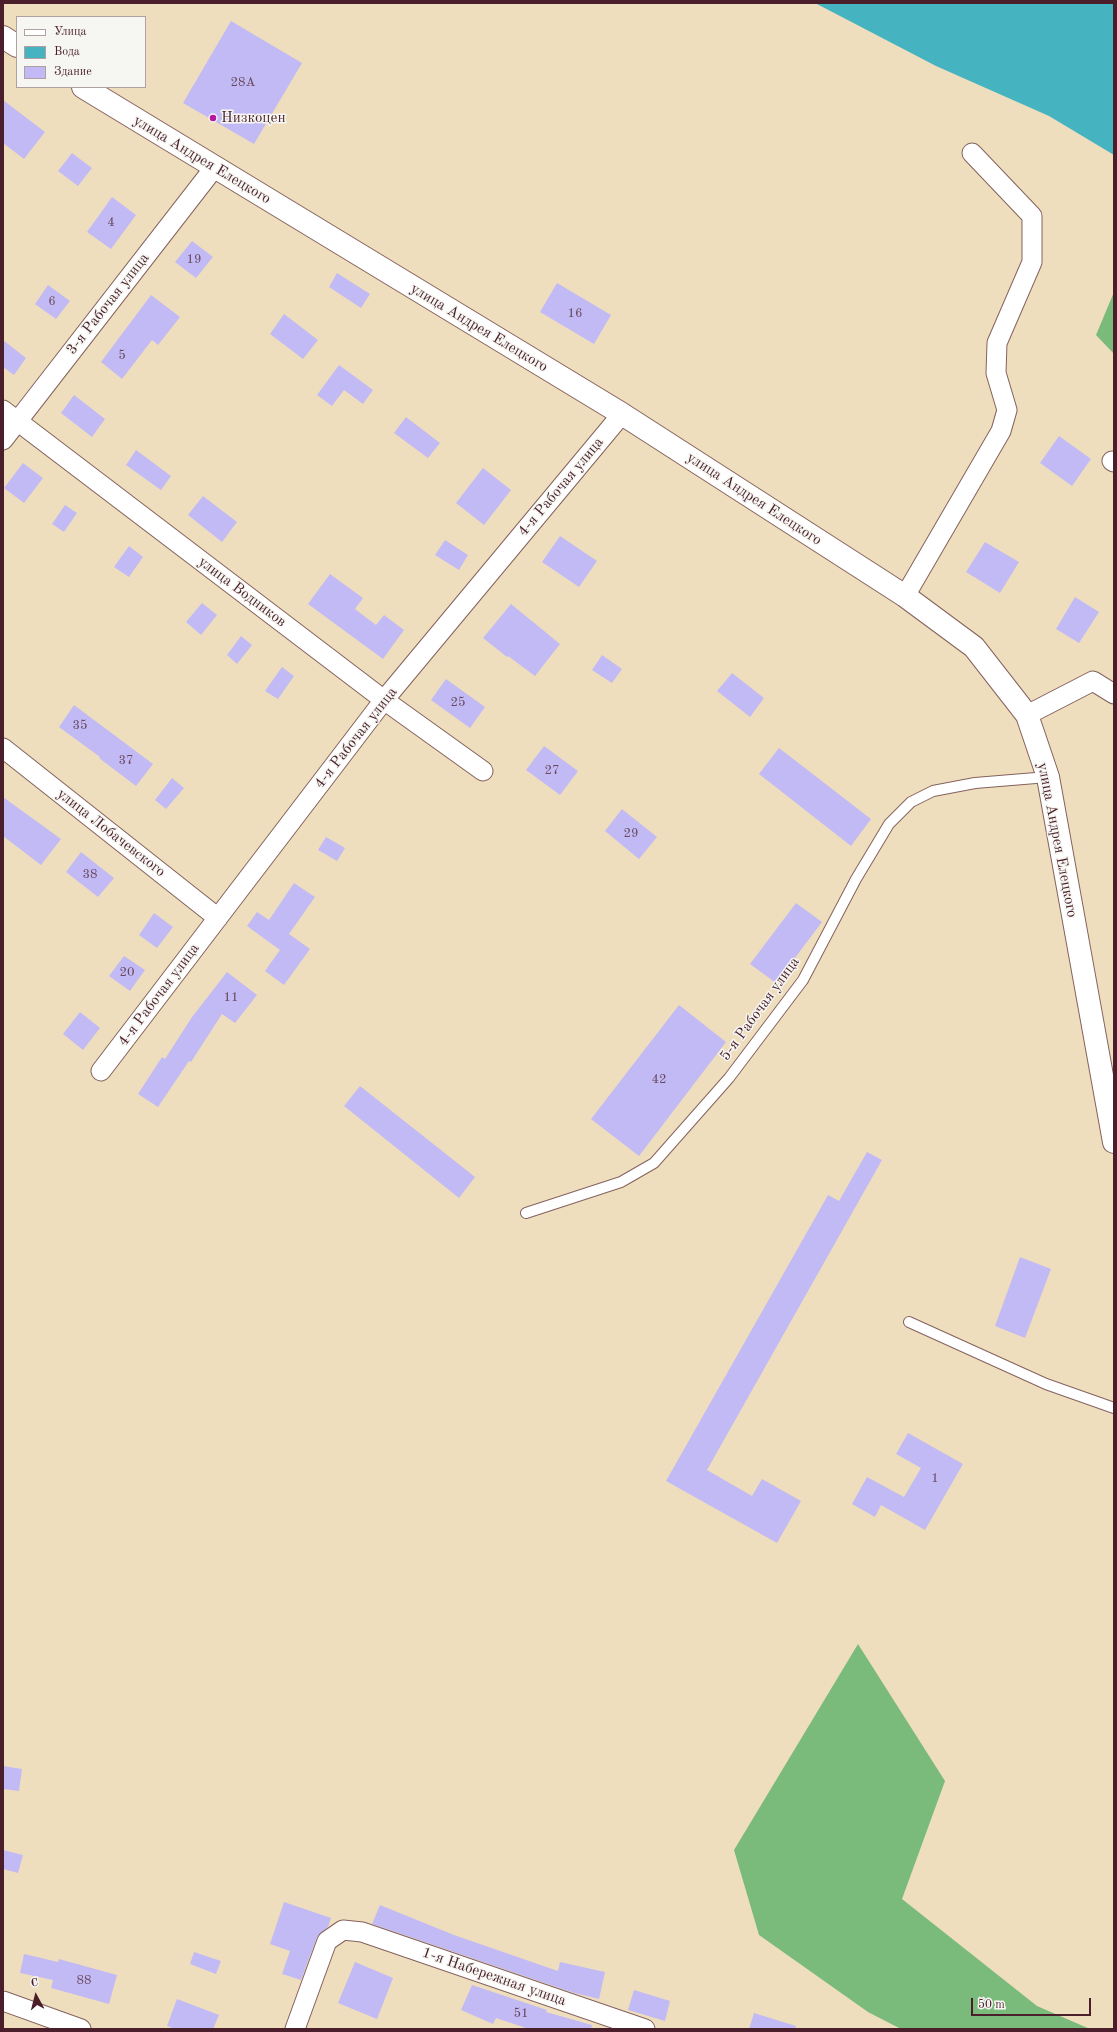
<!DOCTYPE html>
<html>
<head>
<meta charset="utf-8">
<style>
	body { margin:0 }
	#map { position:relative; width:1117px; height:2032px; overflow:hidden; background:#efdebd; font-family:"Old Standard TT",serif }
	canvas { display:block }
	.frame { position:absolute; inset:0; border:4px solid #4a1f2b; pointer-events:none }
	.legend { position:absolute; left:16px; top:16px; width:130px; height:72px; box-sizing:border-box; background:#f6f6f2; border:1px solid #b1a0a2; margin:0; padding:5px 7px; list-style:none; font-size:12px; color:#4a1f2b }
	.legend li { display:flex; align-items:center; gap:8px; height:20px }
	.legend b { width:20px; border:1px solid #b1a0a2 }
	.north { position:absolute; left:16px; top:1976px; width:40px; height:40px; -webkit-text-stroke:3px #f6f6f2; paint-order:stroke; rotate:353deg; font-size:11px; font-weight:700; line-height:16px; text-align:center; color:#4a1f2b }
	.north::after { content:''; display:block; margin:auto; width:14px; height:18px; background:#4a1f2b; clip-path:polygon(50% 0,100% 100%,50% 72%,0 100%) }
	.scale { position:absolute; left:971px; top:1998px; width:120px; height:18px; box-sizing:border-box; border:2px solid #4a1f2b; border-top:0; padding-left:5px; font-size:12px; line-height:14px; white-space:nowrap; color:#4a1f2b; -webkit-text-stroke:3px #f6f6f2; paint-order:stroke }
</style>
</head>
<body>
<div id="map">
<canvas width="1117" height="2032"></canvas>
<div class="frame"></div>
<ul class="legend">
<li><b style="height:5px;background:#fff"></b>Улица</li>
<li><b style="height:11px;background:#45b4c0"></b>Вода</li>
<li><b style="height:11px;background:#c2baf4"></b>Здание</li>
</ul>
<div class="north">С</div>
<div class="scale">50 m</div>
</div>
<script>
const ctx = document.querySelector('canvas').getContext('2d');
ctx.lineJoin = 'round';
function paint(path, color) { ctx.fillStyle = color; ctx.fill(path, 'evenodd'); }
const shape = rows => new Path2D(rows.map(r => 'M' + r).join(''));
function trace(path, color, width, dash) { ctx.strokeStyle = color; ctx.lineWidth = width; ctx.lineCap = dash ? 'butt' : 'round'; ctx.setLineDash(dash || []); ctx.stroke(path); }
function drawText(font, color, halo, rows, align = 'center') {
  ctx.font = font + ' "Old Standard TT",serif'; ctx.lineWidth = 3; ctx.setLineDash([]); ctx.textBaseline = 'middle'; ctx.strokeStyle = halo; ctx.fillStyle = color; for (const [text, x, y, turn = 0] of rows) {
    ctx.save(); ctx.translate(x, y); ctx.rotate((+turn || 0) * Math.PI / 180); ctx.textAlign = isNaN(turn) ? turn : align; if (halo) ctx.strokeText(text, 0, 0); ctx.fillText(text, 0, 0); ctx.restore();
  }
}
paint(shape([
	[1114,292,1114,354,1096,335],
	[858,1644,945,1781,902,1899,1037,2006,1090,2029,901,2029,868,2012,759,1935,734,1850]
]), '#7abb7c');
paint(shape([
	[815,3,1114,3,1114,155,1049,116,936,66]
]), '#45b4c0');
paint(shape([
	[231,21,302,63,254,144,183,103],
	[3,100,45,132,24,159,3,143],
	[72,153,92,168,78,186,58,171],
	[112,197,136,215,111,249,87,232],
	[192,241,213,257,196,278,175,262],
	[337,273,370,294,361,308,329,287],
	[557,283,611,315,594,344,540,312],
	[48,285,70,301,56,319,35,304],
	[151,295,180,317,158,345,152,340,122,379,101,362],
	[284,314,318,340,303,359,270,334],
	[3,340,26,358,14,375,3,367],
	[339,365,373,390,363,404,344,390,332,406,317,395],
	[74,395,105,419,92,437,61,413],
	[406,417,440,443,428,458,394,433],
	[1059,436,1091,459,1072,486,1040,463],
	[136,450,171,476,161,490,126,465],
	[23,463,43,478,24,503,4,488],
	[483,468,511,490,484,525,456,503],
	[203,496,237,522,222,542,188,515],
	[65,505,77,513,64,532,52,524],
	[560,536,597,561,579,587,542,562],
	[445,540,468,555,459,570,435,555],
	[985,542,1019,562,1000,593,966,572],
	[129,546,143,557,129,577,114,567],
	[330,574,363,598,355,609,376,625,384,615,404,630,383,659,308,604],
	[1075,597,1099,612,1079,643,1056,629],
	[202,603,217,615,201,635,186,622],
	[511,604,560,644,535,676,508,656,507,657,483,638],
	[241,636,252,645,237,664,227,655],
	[602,655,622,669,612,683,592,670],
	[282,667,294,676,278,699,265,691],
	[732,673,764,698,750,717,717,691],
	[446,679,485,707,470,728,431,700],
	[74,705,153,764,136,786,99,758,100,757,59,727],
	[544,746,578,771,560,795,526,770],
	[779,748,871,819,851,846,759,774],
	[172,778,184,788,166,809,155,800],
	[3,797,61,839,41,865,3,836],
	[622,809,657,837,639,859,605,831],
	[326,837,345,848,337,861,318,850],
	[81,852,114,878,98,897,66,872],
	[294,883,315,897,289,934,310,949,284,985,265,971,280,950,247,926,257,912,269,920],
	[796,903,822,922,776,983,750,964],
	[154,913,173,927,157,948,139,935],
	[124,956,145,970,130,991,109,976],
	[227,972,257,995,235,1023,222,1014,191,1062,189,1061,158,1107,138,1094,162,1057,165,1059,192,1017],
	[679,1005,726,1042,639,1156,591,1119],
	[80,1012,100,1028,83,1050,63,1034],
	[360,1086,475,1177,459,1198,344,1106],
	[867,1152,882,1160,707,1470,752,1496,762,1479,801,1501,777,1543,666,1481,828,1195,839,1201],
	[1020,1257,1051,1269,1025,1338,995,1326],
	[908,1433,963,1464,925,1530,881,1505,875,1517,852,1504,867,1477,904,1497,921,1468,896,1454],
	[3,1766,22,1769,19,1791,3,1789],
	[3,1850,23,1855,18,1873,3,1869],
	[284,1902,331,1918,328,1927,317,1937,301,1980,282,1974,290,1951,270,1944],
	[380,1905,454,1935,558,1971,560,1962,605,1972,599,1999,574,1993,372,1924],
	[194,1952,221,1961,216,1974,190,1964],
	[24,1954,58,1962,59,1959,117,1975,109,2004,51,1988,53,1980,20,1973],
	[355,1962,393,1978,377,2019,338,2003],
	[472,1985,547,2010,546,2012,592,2025,591,2029,529,2029,496,2018,493,2024,461,2010],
	[634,1990,670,2001,665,2021,628,2010],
	[177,1999,219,2015,213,2029,175,2029,167,2026],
	[754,2013,796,2026,795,2029,749,2029]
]), '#c2baf4');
const lane = shape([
	[526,1213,621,1182,654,1163,729,1078,803,980,856,879,889,824,911,802,933,791,975,783,1048,777],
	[909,1322,1046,1384,1114,1408]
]);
const street = shape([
	[3,410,384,700,483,771],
	[3,440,214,168],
	[1112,461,1114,462],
	[905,596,1001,431,1007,410,996,373,997,343,1032,262,1032,216,972,153],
	[1027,715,1093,681,1114,694],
	[3,748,218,918],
	[101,1071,384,700,622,414],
	[3,2001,81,2029],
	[295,2029,327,1941,343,1930,362,1932,645,2029]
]);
const secondary = shape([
	[3,37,17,46],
	[83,87,622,414,905,596,974,647,1027,715,1048,777,1114,1142]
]);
trace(lane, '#84625e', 12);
trace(street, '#84625e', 21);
trace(secondary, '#84625e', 24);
trace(lane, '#fff', 10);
trace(street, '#fff', 19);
trace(secondary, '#fff', 22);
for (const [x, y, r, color] of [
	[213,118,4,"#b5179e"]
]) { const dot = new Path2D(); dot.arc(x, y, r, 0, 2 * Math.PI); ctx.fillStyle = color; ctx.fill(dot); trace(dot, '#f6f6f2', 1.5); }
drawText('13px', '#68465d', null, [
	["28А",243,83],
	["4",111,223],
	["19",194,260],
	["6",52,302],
	["16",575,314],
	["5",122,356],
	["25",458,703],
	["35",80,726],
	["37",126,761],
	["27",552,771],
	["29",631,834],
	["38",90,875],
	["20",127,973],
	["11",231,998],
	["42",659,1080],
	["1",935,1479],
	["88",84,1981],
	["51",521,2014]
]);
drawText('15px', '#4a1f2b', '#f6f6f2', [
	["Низкоцен",221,118]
], 'left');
drawText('15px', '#4a1f2b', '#f6f6f2', [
	["улица Андрея Елецкого",202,160,31],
	["3-я Рабочая улица",108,304,-52],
	["улица Андрея Елецкого",479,328,31],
	["4-я Рабочая улица",561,487,-50],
	["улица Андрея Елецкого",754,499,33],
	["улица Водников",242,592,37],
	["4-я Рабочая улица",356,738,-52],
	["улица Лобачевского",111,833,38],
	["улица Андрея Елецкого",1057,840,79],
	["4-я Рабочая улица",159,995,-53],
	["5-я Рабочая улица",760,1009,-54],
	["1-я Набережная улица",494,1977,19]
]);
</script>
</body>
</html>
